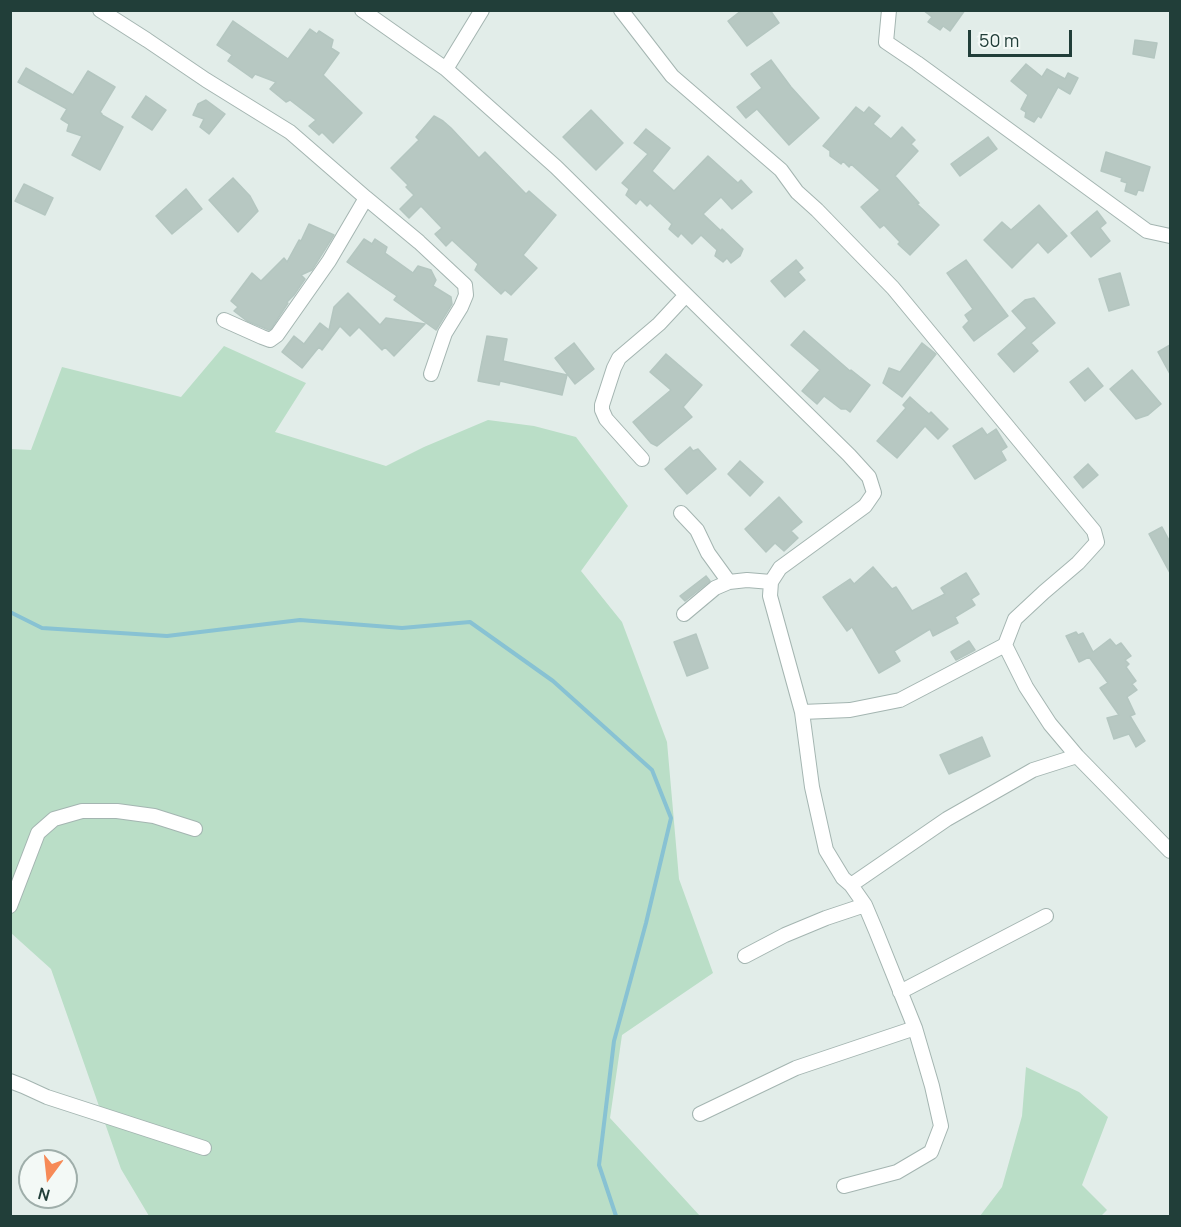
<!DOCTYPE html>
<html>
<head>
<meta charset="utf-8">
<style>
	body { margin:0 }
	#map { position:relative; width:1181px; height:1227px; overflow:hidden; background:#e2ede9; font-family:Manrope,sans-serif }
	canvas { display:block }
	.frame { position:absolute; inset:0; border:12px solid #213e39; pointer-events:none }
	.north { position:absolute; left:18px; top:1149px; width:60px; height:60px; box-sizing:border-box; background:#f3f9f6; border:2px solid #9faeaa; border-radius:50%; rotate:195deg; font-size:16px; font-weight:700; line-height:24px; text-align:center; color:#213e39 }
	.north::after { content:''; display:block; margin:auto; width:21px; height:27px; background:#f68a57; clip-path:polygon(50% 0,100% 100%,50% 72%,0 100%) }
	.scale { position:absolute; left:968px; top:30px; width:104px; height:27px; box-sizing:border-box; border:3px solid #213e39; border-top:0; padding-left:8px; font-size:18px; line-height:21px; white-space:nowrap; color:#213e39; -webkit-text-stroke:4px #f3f9f6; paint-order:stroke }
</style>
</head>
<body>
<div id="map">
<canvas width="1181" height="1227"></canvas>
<div class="frame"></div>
<div class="north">N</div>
<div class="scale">50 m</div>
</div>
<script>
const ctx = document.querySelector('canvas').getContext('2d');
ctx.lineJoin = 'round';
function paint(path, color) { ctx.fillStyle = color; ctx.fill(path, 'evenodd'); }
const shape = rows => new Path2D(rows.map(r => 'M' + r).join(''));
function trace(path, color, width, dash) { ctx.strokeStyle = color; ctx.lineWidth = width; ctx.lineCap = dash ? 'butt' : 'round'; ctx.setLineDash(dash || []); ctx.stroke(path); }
paint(shape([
	[224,346,306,383,275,432,386,466,424,447,488,420,534,426,576,437,628,506,581,571,622,622,667,742,679,879,713,973,622,1035,610,1118,700,1216,149,1216,121,1169,51,969,11,933,11,449,31,450,62,367,181,397],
	[1026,1067,1079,1092,1108,1117,1082,1185,1107,1210,1101,1216,980,1216,1002,1187,1022,1116]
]), '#badec7');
trace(shape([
	[10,612,42,628,167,636,300,620,402,628,470,622,553,681,652,770,671,818,646,923,614,1041,599,1165,616,1216]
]), '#88c2d3', 4);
const building = shape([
	[742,10,770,10,779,23,747,46,728,21,742,10],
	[923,10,965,10,950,31,943,26,940,30,928,22,932,17,923,10],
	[233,21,288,59,310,29,317,34,319,31,333,40,331,48,339,53,323,75,362,113,333,143,322,132,319,135,309,126,316,120,290,100,286,102,270,89,276,82,255,74,252,78,228,61,232,55,217,45,233,21],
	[1135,40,1157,43,1154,58,1133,54,1135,40],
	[771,60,791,87,819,118,789,145,757,109,746,118,737,107,762,88,751,74,771,60],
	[1026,64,1042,77,1047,69,1065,79,1068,73,1078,78,1070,94,1058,87,1041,118,1038,116,1034,122,1025,117,1026,112,1021,109,1028,95,1011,81,1026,64],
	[26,68,73,95,88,71,115,87,100,112,102,114,102,115,123,127,100,170,72,155,82,136,67,131,69,124,61,119,67,109,18,82,26,68],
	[146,96,166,110,152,130,132,117,146,96],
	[206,100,225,114,209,134,200,127,204,119,193,115,198,104,206,100],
	[856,107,864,113,869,107,880,116,873,124,891,139,902,127,915,140,911,144,918,151,895,176,919,203,917,204,939,225,910,255,898,244,900,242,884,225,880,228,861,207,880,190,851,164,849,167,843,161,841,164,830,156,830,151,823,146,856,107],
	[591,110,623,143,596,170,563,137,591,110],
	[434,116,443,121,451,128,479,158,485,152,526,194,529,191,556,215,523,255,537,268,511,295,505,290,501,294,475,270,478,264,452,240,446,246,435,234,442,228,421,206,409,218,400,209,414,195,406,187,408,185,391,168,419,140,416,137,434,116],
	[646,129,670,148,652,171,674,191,708,156,738,183,741,180,752,192,732,209,721,197,703,214,721,231,722,229,743,249,740,256,731,263,727,258,723,262,715,256,717,250,701,235,692,244,681,233,678,237,669,229,672,224,650,203,647,206,640,199,636,204,626,195,629,189,622,183,648,154,634,143,646,129],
	[988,137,997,149,960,176,951,164,988,137],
	[1106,152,1150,167,1143,191,1138,190,1136,195,1125,191,1127,183,1121,181,1122,178,1101,171,1106,152],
	[233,178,250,196,258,211,238,232,209,200,233,178],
	[24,184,53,198,45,215,15,201,24,184],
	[186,189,202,209,172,234,156,216,186,189],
	[1039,205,1067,236,1048,253,1038,242,1012,268,984,240,1002,222,1011,230,1039,205],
	[1097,211,1106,223,1100,228,1110,241,1091,257,1071,233,1097,211],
	[309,224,334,235,312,270,301,275,305,279,294,295,287,302,288,303,271,329,269,330,247,321,234,311,238,307,231,301,252,273,261,281,284,258,287,262,299,240,301,241,309,224],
	[364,239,372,244,375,239,387,247,385,253,413,273,418,266,431,270,436,280,433,286,451,297,452,304,436,330,394,300,397,296,347,262,364,239],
	[796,260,803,268,798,272,805,280,785,297,771,281,796,260],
	[966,260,1008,316,974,341,963,327,969,321,965,315,973,309,947,273,966,260],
	[1120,273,1129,305,1109,311,1099,279,1120,273],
	[348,293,380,325,386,318,425,324,394,356,385,347,382,350,359,327,350,336,340,326,322,350,319,347,302,368,282,352,294,336,304,344,320,323,329,330,334,307,348,293],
	[1034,298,1055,323,1031,343,1038,351,1014,372,998,354,1027,328,1012,311,1025,300,1034,298],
	[804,331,850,371,851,370,870,385,850,412,846,409,841,409,824,396,817,404,802,391,820,370,791,345,804,331],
	[487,336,507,339,503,361,567,375,562,395,500,381,499,385,478,381,487,336],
	[574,343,594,369,575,384,555,358,574,343],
	[922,343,936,354,902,397,883,383,889,368,900,372,922,343],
	[1170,345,1170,374,1158,352,1170,345],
	[666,354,702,385,683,407,692,417,657,446,651,443,633,422,671,390,650,372,666,354],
	[1088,368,1103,386,1085,401,1070,382,1088,368],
	[1132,370,1161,404,1148,415,1136,419,1110,389,1132,370],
	[910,397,929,414,931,412,948,429,938,439,925,426,897,458,877,441,906,408,903,405,910,397],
	[982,428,987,435,996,429,1007,447,1001,451,1006,460,975,479,953,446,982,428],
	[690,447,693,451,698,449,716,469,687,494,665,469,690,447],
	[740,461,763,482,750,496,728,474,740,461],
	[1088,464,1098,475,1083,488,1074,477,1088,464],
	[779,497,802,522,791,531,798,538,784,551,775,543,766,552,745,529,779,497],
	[1162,527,1170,542,1170,573,1149,534,1162,527],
	[873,567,892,589,896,587,912,611,945,594,941,588,966,573,979,594,971,599,975,605,955,617,958,623,933,636,930,629,894,651,900,661,879,673,852,627,847,631,823,597,850,579,854,584,873,567],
	[706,576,710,581,685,601,680,596,706,576],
	[1076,632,1078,635,1083,633,1093,652,1110,639,1116,646,1121,643,1131,656,1125,660,1129,664,1126,667,1136,681,1132,684,1137,690,1127,697,1135,714,1130,716,1145,741,1136,747,1129,734,1114,739,1107,718,1119,715,1100,688,1108,683,1089,657,1079,662,1066,636,1076,632],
	[696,634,708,668,687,676,674,642,696,634],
	[969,641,975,650,956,660,951,652,969,641],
	[982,737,990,756,949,774,940,755,982,737]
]);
paint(building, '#b7c8c2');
trace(building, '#b4c6c0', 1.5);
const minor = shape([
	[100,10,147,40,206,80,290,132,366,198,419,242,465,285,466,295,461,307,445,333,431,374],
	[362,10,446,69,556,167,849,455,869,477,874,493,865,506,780,568,771,582,770,596,802,712,812,787,826,850,843,878,851,885,865,905,876,931,915,1028,932,1086,941,1126,931,1152,897,1172,844,1186],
	[621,10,672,76,781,170,797,192,817,210,893,288,1094,531,1097,542,1078,563,1044,592,1015,619,1005,645,900,700,850,710,802,712],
	[889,10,886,42,917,63,1147,231,1170,236],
	[446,69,482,10],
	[224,320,262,337,270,340,277,335,329,261,366,198],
	[642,459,606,419,602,410,602,405,614,368,619,358,659,324,686,295],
	[681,513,697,530,708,553,729,582],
	[684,614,715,588,729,582,747,580,771,582],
	[1005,645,1026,687,1050,724,1077,756,1170,851],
	[851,885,947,819,1033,770,1077,756],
	[10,906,38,833,54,819,82,811,117,811,154,816,195,829],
	[745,956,785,935,826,918,865,905],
	[900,992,1046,916],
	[10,1081,23,1086,47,1097,204,1148],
	[700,1114,796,1068,915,1028]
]);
trace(minor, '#a4b5b1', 16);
trace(minor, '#fff', 14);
</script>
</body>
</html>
